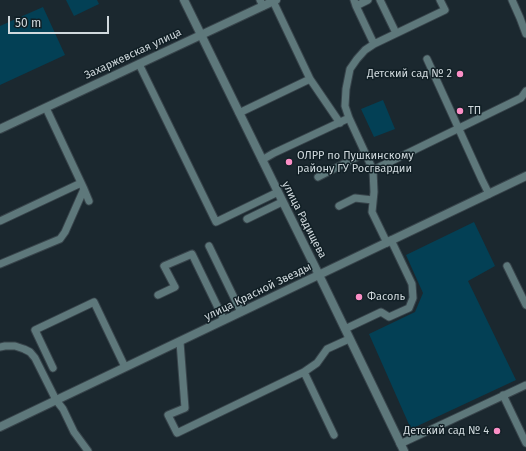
<!DOCTYPE html>
<html>
<head>
<meta charset="utf-8">
<style>
	body { margin:0 }
	#map { position:relative; width:526px; height:451px; overflow:hidden; background:#1b282f; font-family:"Fira Sans",sans-serif }
	canvas { display:block }
	.scale { position:absolute; left:8px; top:16px; width:101px; height:18px; box-sizing:border-box; border:2px solid #d0d9dd; border-top:0; padding-left:5px; font-size:12px; line-height:14px; white-space:nowrap; color:#d0d9dd; -webkit-text-stroke:3px #111f25; paint-order:stroke }
</style>
</head>
<body>
<div id="map">
<canvas width="526" height="451"></canvas>
<div class="scale">50 m</div>
</div>
<script>
const ctx = document.querySelector('canvas').getContext('2d');
ctx.lineJoin = 'round';
function paint(path, color) { ctx.fillStyle = color; ctx.fill(path, 'evenodd'); }
const shape = rows => new Path2D(rows.map(r => 'M' + r).join(''));
function trace(path, color, width, dash) { ctx.strokeStyle = color; ctx.lineWidth = width; ctx.lineCap = dash ? 'butt' : 'round'; ctx.setLineDash(dash || []); ctx.stroke(path); }
function drawText(font, color, halo, rows, align = 'center') {
  ctx.font = font + ' "Fira Sans",sans-serif'; ctx.lineWidth = 3; ctx.setLineDash([]); ctx.textBaseline = 'middle'; ctx.strokeStyle = halo; ctx.fillStyle = color; for (const [text, x, y, turn = 0] of rows) {
    ctx.save(); ctx.translate(x, y); ctx.rotate((+turn || 0) * Math.PI / 180); ctx.textAlign = isNaN(turn) ? turn : align; if (halo) ctx.strokeText(text, 0, 0); ctx.fillText(text, 0, 0); ctx.restore();
  }
}
paint(shape([
	[66,0,97,0,99,4,74,16],
	[43,7,65,55,0,85,0,26],
	[383,100,395,129,374,137,361,109],
	[474,222,495,266,468,281,516,380,411,429,369,334,415,312,423,293,406,255]
]), '#034055');
const service = shape([
	[260,0,263,6],
	[354,0,356,6,368,0],
	[380,0,396,33],
	[512,0,520,18,526,34],
	[356,6,374,44,365,50,357,59,350,69,346,89,345,106,349,118,373,170],
	[374,44,445,10,440,0],
	[427,59,482,180,489,194],
	[139,64,216,222,278,192],
	[310,79,340,123],
	[239,113,310,79,273,1],
	[262,160,274,153,349,118],
	[318,177,365,153],
	[84,189,89,201],
	[339,206,355,198,373,200],
	[247,219,282,202],
	[0,221,81,183],
	[387,243,372,212,374,192,373,170,521,98,526,91],
	[209,246,241,312],
	[0,264,60,239,65,232,84,189,46,108],
	[507,266,526,305],
	[158,295,175,287,164,266,192,254,224,320],
	[345,329,381,312,389,317,409,308,413,298,412,284,391,240],
	[180,342,185,408,168,415,177,433,304,372],
	[0,347,5,346,15,346,24,349,30,352,35,358,56,400,63,409,74,432,88,451],
	[53,368,35,330,94,302,125,367],
	[503,395,526,443],
	[334,435,304,372,317,363,327,349,349,339],
	[400,444,526,385]
]);
const minor = shape([
	[184,0,278,192,319,275,404,451],
	[0,427,526,176]
]);
const tertiary = shape([
	[0,129,276,0]
]);
trace(service, '#38444b', 9);
trace(minor, '#38444b', 10);
trace(tertiary, '#38444b', 10);
trace(service, '#5e787b', 7);
trace(minor, '#5e787b', 8);
trace(tertiary, '#5e787b', 8);
for (const [x, y, r, color] of [
	[460,74,4,"#fb8fc6"],
	[460,111,4,"#fb8fc6"],
	[289,162,4,"#fb8fc6"],
	[359,297,4,"#fb8fc6"],
	[497,431,4,"#fb8fc6"]
]) { const dot = new Path2D(); dot.arc(x, y, r, 0, 2 * Math.PI); ctx.fillStyle = color; ctx.fill(dot); trace(dot, '#111f25', 1.5); }
drawText('11px', '#d0d9dd', '#111f25', [
	["Захаржевская улица",133,54,-25],
	["улица Радищева",304,220,63],
	["улица Красной Звезды",258,292,-26]
]);
drawText('11px', '#d0d9dd', '#111f25', [
	["Детский сад № 2",452,74,"right"],
	["ТП",468,111],
	["ОЛРР по Пушкинскому",297,156],
	["району ГУ Росгвардии",297,169],
	["Фасоль",367,297],
	["Детский сад № 4",489,431,"right"]
], 'left');
</script>
</body>
</html>
